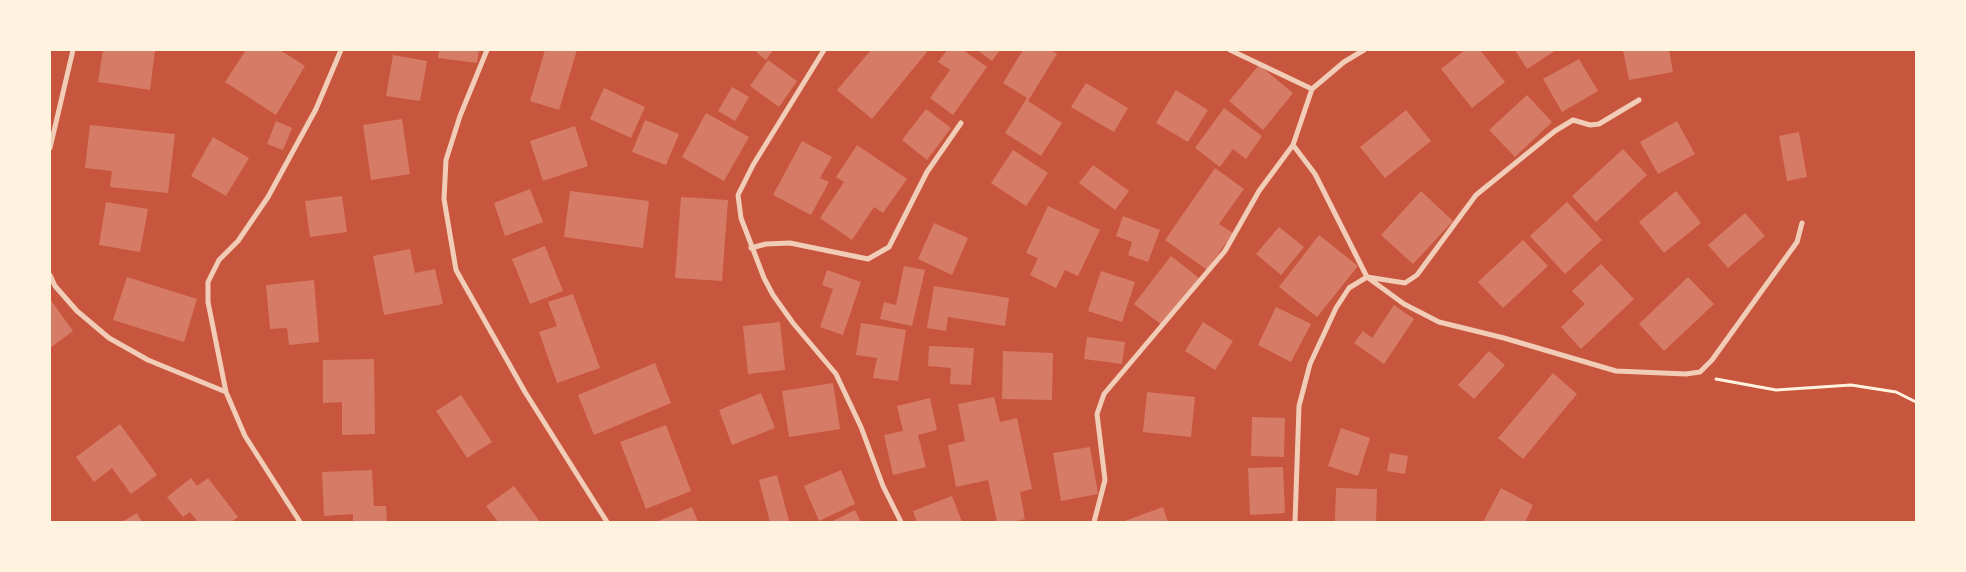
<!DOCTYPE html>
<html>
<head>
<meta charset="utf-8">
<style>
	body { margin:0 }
	#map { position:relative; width:1966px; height:572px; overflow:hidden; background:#c8553d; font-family:"Noto Sans",sans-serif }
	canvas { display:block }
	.frame { position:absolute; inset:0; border:51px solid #fff3e0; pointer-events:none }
</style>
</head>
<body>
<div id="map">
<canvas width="1966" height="572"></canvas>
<div class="frame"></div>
</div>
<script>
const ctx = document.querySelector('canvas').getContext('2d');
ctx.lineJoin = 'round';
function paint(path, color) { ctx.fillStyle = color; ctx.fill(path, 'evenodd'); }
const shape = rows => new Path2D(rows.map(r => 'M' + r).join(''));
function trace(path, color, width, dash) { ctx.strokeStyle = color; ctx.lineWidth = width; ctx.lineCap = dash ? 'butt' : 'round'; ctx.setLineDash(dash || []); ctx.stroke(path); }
paint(shape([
	[103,50,155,50,150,90,98,82],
	[246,50,280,50,305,66,276,115,225,82],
	[439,50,479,50,477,63,438,58],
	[545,50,577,50,559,110,530,101],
	[754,50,773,50,766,60],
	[871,50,925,50,927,52,872,119,837,90],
	[947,50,963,50,987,67,953,115,930,98,950,70,938,62],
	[977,50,1000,50,992,61],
	[1023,50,1051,50,1057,54,1028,101,1062,123,1041,156,1005,133,1027,98,1003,83],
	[1465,50,1480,50,1505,82,1472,108,1441,69],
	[1515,50,1556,50,1527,69],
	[1623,50,1669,50,1673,72,1629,80],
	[393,55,427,61,420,101,386,96],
	[1579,59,1598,91,1562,112,1543,79],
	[768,60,797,81,779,107,750,86],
	[1259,65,1293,93,1263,130,1229,101],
	[1086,83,1128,108,1114,132,1071,107],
	[732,87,749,97,735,121,718,111],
	[604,88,645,107,631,138,590,119],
	[1176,90,1208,110,1188,142,1156,123],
	[1527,95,1552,122,1515,157,1489,130],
	[1224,108,1262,136,1246,159,1233,149,1220,167,1195,148],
	[926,109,951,128,927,160,902,140],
	[1406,110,1431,141,1385,178,1360,147],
	[706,113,749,137,724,181,682,157],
	[402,119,410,174,371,180,363,125],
	[645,120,679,134,666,165,632,152],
	[276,121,292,128,283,150,267,144],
	[1677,121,1695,154,1658,174,1640,142],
	[90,125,175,134,168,193,110,187,112,171,85,168],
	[575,126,588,166,543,181,530,141],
	[1799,132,1807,177,1787,181,1779,136],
	[213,137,249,158,226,196,191,176],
	[802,141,832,157,820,178,829,182,811,215,773,195],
	[857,145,907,179,883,213,874,207,852,240,820,218,844,182,836,177],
	[1623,149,1647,175,1596,222,1572,196],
	[1013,150,1048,173,1026,206,991,183],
	[1093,165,1129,191,1115,210,1079,183],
	[1215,168,1244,189,1219,224,1233,233,1207,270,1165,240],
	[530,189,543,222,505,236,494,203],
	[570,191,649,201,643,248,564,237],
	[1421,191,1453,221,1413,264,1381,235],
	[1676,191,1701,223,1664,253,1639,222],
	[342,196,347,232,310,237,305,201],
	[681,197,728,200,722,281,675,278],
	[106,202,148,209,140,252,99,245],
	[1567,202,1602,240,1565,274,1530,236],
	[1048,206,1100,230,1078,276,1065,270,1056,288,1030,275,1038,258,1026,253],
	[1745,213,1765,236,1728,268,1708,245],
	[1123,216,1160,230,1148,262,1128,255,1132,242,1116,236],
	[934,223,968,238,952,275,918,259],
	[1279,227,1304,247,1281,275,1256,254],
	[1319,235,1358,266,1317,317,1279,287],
	[1523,240,1548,266,1503,308,1478,282],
	[545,246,563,291,530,304,512,259],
	[410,249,415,273,435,269,443,304,384,315,373,256],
	[1171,256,1199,278,1162,325,1134,304],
	[1601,264,1634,299,1581,349,1561,327,1585,304,1572,291],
	[904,266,925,270,912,326,880,319,884,302,896,305],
	[827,270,861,282,843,335,820,327,833,289,822,285],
	[1101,271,1135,282,1122,322,1088,311],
	[127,277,197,299,184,342,113,320],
	[1688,277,1714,304,1664,351,1639,324],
	[314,280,319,342,289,345,287,328,270,329,266,285],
	[934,286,1009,298,1005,326,948,317,946,331,927,328],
	[573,294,600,368,557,383,539,332,557,326,548,302],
	[50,299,73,331,50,348],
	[1394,305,1414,319,1384,364,1354,343,1363,331,1372,338],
	[1276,307,1311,324,1291,362,1258,345],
	[780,322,785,370,748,374,743,326],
	[1203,322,1233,341,1215,370,1185,351],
	[861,323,906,330,898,381,873,378,877,358,856,355],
	[1087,337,1125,342,1122,364,1084,359],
	[929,346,974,348,971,385,950,384,951,368,928,366],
	[1003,351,1053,353,1052,400,1002,399],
	[1489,351,1505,365,1474,399,1458,385],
	[374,359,375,434,342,435,342,402,323,403,323,360],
	[655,363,671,403,594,435,578,395],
	[1553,373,1577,394,1523,459,1498,438],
	[833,383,840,429,789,437,782,391],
	[1147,392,1195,397,1191,437,1143,432],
	[761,393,775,428,732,445,719,410],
	[461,395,492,442,467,458,436,411],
	[994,397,1000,422,1017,418,1032,489,1020,492,1025,519,1012,522,997,522,988,480,956,487,948,445,965,441,958,404],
	[930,398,937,430,918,435,926,467,893,475,884,435,903,431,897,406],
	[1252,417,1285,418,1284,457,1251,456],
	[120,424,157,475,131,494,112,468,94,482,76,457],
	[666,425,691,491,646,509,620,442],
	[1341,428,1370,438,1358,476,1328,466],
	[1090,447,1098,494,1061,501,1053,453],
	[1390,453,1408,456,1405,474,1387,471],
	[1283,467,1285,513,1250,515,1248,468],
	[372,470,374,506,386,506,387,522,353,522,353,514,324,516,322,472],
	[841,470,855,504,819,521,804,486],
	[777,475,789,521,786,522,770,522,759,480],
	[191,478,197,486,208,478,238,517,231,522,198,522,190,512,183,517,167,497],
	[514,486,540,522,498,522,486,506],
	[1336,488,1377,489,1376,521,1335,521],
	[1501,488,1533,505,1525,522,1483,522],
	[952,496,962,522,917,522,913,511],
	[692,507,698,522,656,522],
	[1163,507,1168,522,1122,522],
	[855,510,861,522,831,522],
	[137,513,142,522,122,522]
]), '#d67c66');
trace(shape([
	[1716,379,1776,390,1851,385,1896,392,1916,402]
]), '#fff3e0', 3);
trace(shape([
	[487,50,460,116,446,160,444,199,456,270,525,392,607,522],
	[824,50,753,165,738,195,741,218,764,278,773,295,793,323,836,374,861,427,883,486,901,522],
	[1230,50,1312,89],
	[1312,89,1344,62,1364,50],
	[1293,145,1315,174,1367,277,1404,304,1439,322,1504,338,1616,371,1686,374,1700,372,1712,360,1797,242,1802,223],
	[50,148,73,50],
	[751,248,766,244,790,243,868,259,889,247,927,172,961,123],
	[50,275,55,286,77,311,109,338,148,360,226,392],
	[300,522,245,436,226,392,208,302,208,282,219,260,238,241,268,197,316,109,341,50],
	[1094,522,1105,480,1097,414,1104,394,1225,251,1259,191,1293,145,1312,89],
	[1295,522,1299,406,1310,364,1336,308,1349,288,1367,277,1405,283,1417,275,1476,195,1555,131,1573,120,1590,125,1599,124,1639,100]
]), '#f1ccb7', 5);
</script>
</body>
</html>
